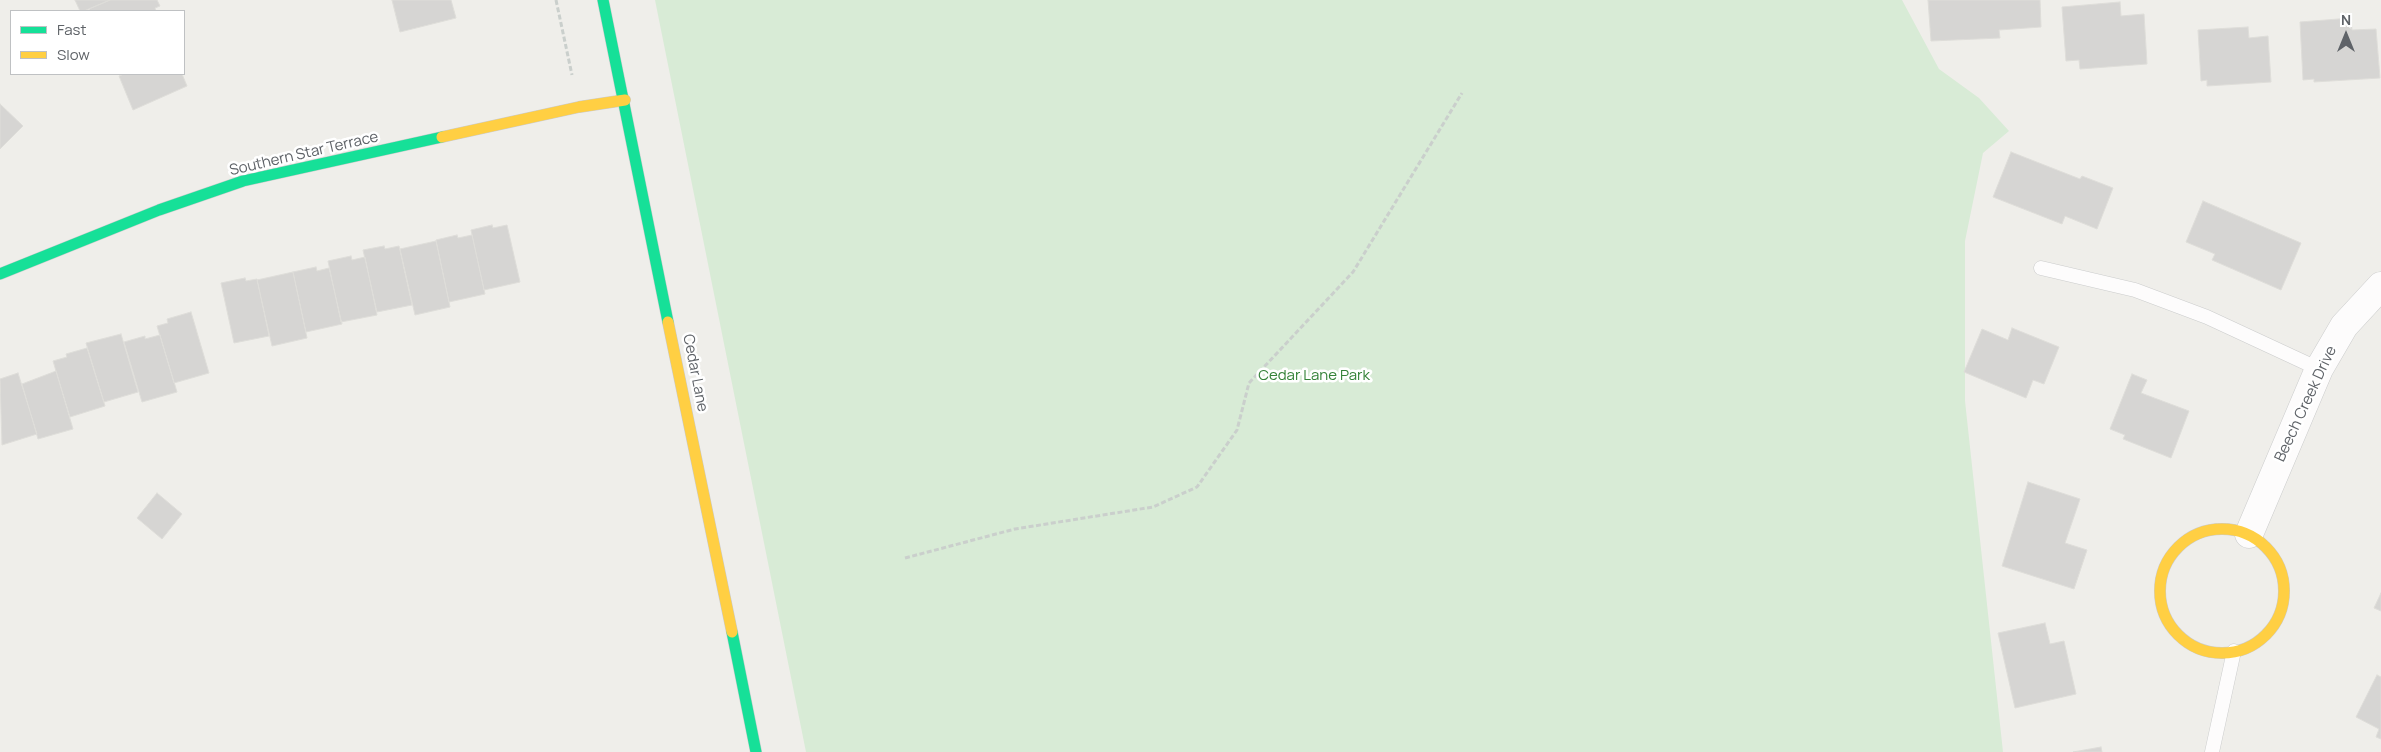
<!DOCTYPE html>
<html>
<head>
<meta charset="utf-8">
<style>
	body { margin:0 }
	#map { position:relative; width:2381px; height:752px; overflow:hidden; background:#efeeea; font-family:Manrope,sans-serif }
	canvas { display:block }
	.legend { position:absolute; left:10px; top:10px; width:175px; height:65px; box-sizing:border-box; background:#fff; border:1px solid #bfc1c3; margin:0; padding:6px 9px; list-style:none; font-size:15px; color:#5f6368 }
	.legend li { display:flex; align-items:center; gap:10px; height:25px }
	.legend b { width:25px; border:1px solid #bfc1c3 }
	.north { position:absolute; left:2321px; top:10px; width:50px; height:50px; -webkit-text-stroke:4px #fff; paint-order:stroke; rotate:0deg; font-size:14px; font-weight:700; line-height:20px; text-align:center; color:#5f6368 }
	.north::after { content:''; display:block; margin:auto; width:18px; height:22px; background:#5f6368; clip-path:polygon(50% 0,100% 100%,50% 72%,0 100%) }
</style>
</head>
<body>
<div id="map">
<canvas width="2381" height="752"></canvas>
<ul class="legend">
<li><b style="height:6px;background:#16e098"></b>Fast</li>
<li><b style="height:6px;background:#ffcf43"></b>Slow</li>
</ul>
<div class="north">N</div>
</div>
<script>
const ctx = document.querySelector('canvas').getContext('2d');
ctx.lineJoin = 'round';
function paint(path, color) { ctx.fillStyle = color; ctx.fill(path, 'evenodd'); }
const shape = rows => new Path2D(rows.map(r => 'M' + r).join(''));
function trace(path, color, width, dash) { ctx.strokeStyle = color; ctx.lineWidth = width; ctx.lineCap = dash ? 'butt' : 'round'; ctx.setLineDash(dash || []); ctx.stroke(path); }
function drawText(font, color, halo, rows, align = 'center') {
  ctx.font = font + ' Manrope,sans-serif'; ctx.lineWidth = 5; ctx.setLineDash([]); ctx.textBaseline = 'middle'; ctx.strokeStyle = halo; ctx.fillStyle = color; for (const [text, x, y, turn = 0] of rows) {
    ctx.save(); ctx.translate(x, y); ctx.rotate((+turn || 0) * Math.PI / 180); ctx.textAlign = isNaN(turn) ? turn : align; if (halo) ctx.strokeText(text, 0, 0); ctx.fillText(text, 0, 0); ctx.restore();
  }
}
paint(shape([
	[655,0,1902,0,1939,69,1979,98,2009,131,1983,153,1965,241,1965,401,2003,752,806,752]
]), '#d8ebd6');
const building = shape([
	[75,0,110,0,84,11,80,11,75,0],
	[110,0,157,0,160,6,155,8,156,11,90,11,89,9,110,0],
	[392,0,451,0,456,18,400,32,392,0],
	[1928,0,2040,0,2041,27,1999,30,2000,38,1931,41,1928,0],
	[2120,2,2121,16,2144,14,2147,64,2080,69,2079,60,2066,61,2062,7,2120,2],
	[2351,18,2352,30,2376,29,2380,78,2314,82,2314,79,2303,80,2300,22,2351,18],
	[2248,27,2249,38,2268,36,2271,82,2207,86,2207,80,2201,81,2198,30,2248,27],
	[124,74,182,74,187,86,133,110,119,76,124,74],
	[0,104,23,126,0,149,0,104],
	[2011,152,2080,179,2082,176,2113,188,2097,229,2065,216,2062,224,1993,197,2011,152],
	[2203,201,2301,243,2281,290,2212,260,2215,254,2186,242,2203,201],
	[492,225,493,228,507,225,520,282,484,290,471,230,492,225],
	[457,235,458,238,472,235,485,294,449,302,436,240,457,235],
	[436,241,450,307,415,315,400,249,436,241],
	[384,246,385,249,399,246,412,305,377,312,363,250,384,246],
	[351,256,352,260,365,257,377,315,341,322,328,261,351,256],
	[316,267,317,271,329,268,342,324,306,332,293,272,316,267],
	[293,272,307,338,272,346,257,280,293,272],
	[245,278,246,281,257,279,269,336,234,343,221,283,245,278],
	[191,312,209,373,174,383,157,326,168,323,167,319,191,312],
	[2012,328,2059,347,2044,384,2033,380,2026,398,1964,372,1982,329,2008,340,2012,328],
	[121,334,138,392,104,402,86,343,121,334],
	[160,335,177,392,142,402,124,342,145,336,145,339,160,335],
	[87,348,105,406,70,417,53,361,67,357,66,354,87,348],
	[56,371,73,429,38,439,22,384,56,371],
	[18,373,37,434,2,445,0,379,18,373],
	[2132,374,2147,380,2141,393,2189,411,2171,458,2123,439,2125,435,2110,429,2132,374],
	[2028,482,2080,499,2065,543,2087,550,2074,589,2002,566,2028,482],
	[157,493,182,514,162,539,137,518,157,493],
	[2381,593,2381,611,2374,608,2381,593],
	[2045,623,2050,644,2064,641,2076,694,2015,708,1998,633,2045,623],
	[2377,675,2381,677,2381,739,2376,737,2379,729,2356,717,2377,675],
	[2101,747,2102,752,2073,752,2101,747]
]);
paint(building, '#d6d5d3');
trace(building, '#deddd9', 1);
const lane = shape([
	[2041,268,2135,290,2207,317,2319,369],
	[2212,752,2234,651]
]);
const street = shape([
	[2249,534,2319,369,2344,326,2381,286]
]);
const fast = shape([
	[603,0,668,322],
	[0,274,159,210,243,181,442,137],
	[732,632,756,752]
]);
const slow = shape([
	[442,137,579,107,625,100],
	[668,322,732,632],
	'2160 591a62 62 0 1 1 124 0a62 62 0 1 1-124 0Z'
]);
trace(lane, '#cbcccc', 15);
trace(street, '#cbcccc', 29);
trace(fast, '#cacacb', 12);
trace(slow, '#cacacb', 12);
trace(shape([
	[556,0,572,75],
	[905,558,1015,529,1153,507,1197,487,1237,430,1249,383,1353,272,1462,93]
]), '#cacfcc', 3, [5, 2.5]);
trace(lane, '#fdfcfc', 14);
trace(street, '#fdfcfc', 28);
trace(fast, '#16e098', 11);
trace(slow, '#ffcf43', 11);
drawText('15px', '#5f6368', '#fff', [
	["Southern Star Terrace",304,154,-13],
	["Cedar Lane",695,373,79],
	["Beech Creek Drive",2306,404,-65]
]);
drawText('15px', '#348238', '#fff', [
	["Cedar Lane Park",1314,376]
]);
</script>
</body>
</html>
